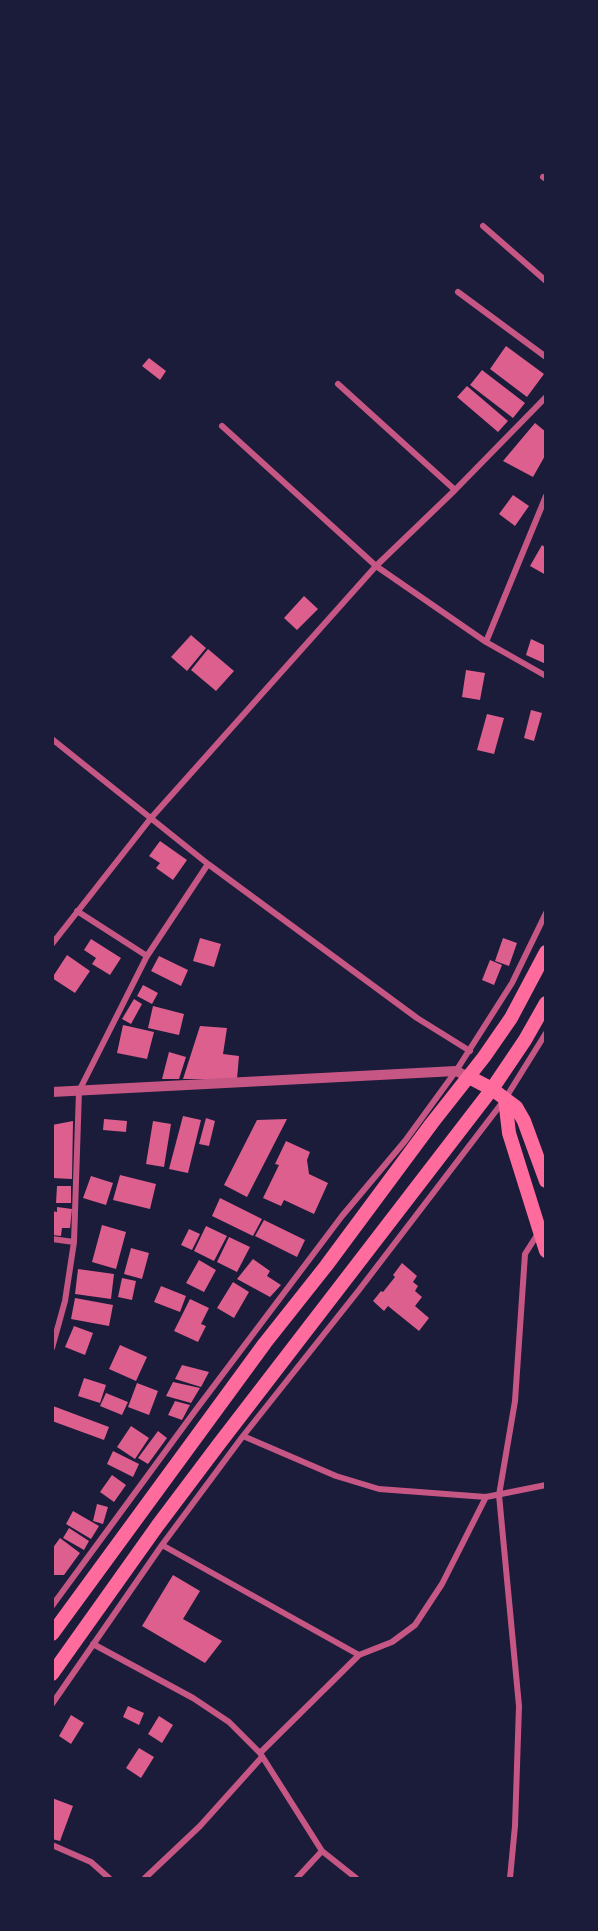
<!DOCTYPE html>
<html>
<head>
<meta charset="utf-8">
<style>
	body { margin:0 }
	#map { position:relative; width:598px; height:1931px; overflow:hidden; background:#1b1b3a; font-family:"Source Sans 3",sans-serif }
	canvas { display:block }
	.frame { position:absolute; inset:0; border:54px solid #1b1b3a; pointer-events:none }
</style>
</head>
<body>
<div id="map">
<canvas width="598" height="1931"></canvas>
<div class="frame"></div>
</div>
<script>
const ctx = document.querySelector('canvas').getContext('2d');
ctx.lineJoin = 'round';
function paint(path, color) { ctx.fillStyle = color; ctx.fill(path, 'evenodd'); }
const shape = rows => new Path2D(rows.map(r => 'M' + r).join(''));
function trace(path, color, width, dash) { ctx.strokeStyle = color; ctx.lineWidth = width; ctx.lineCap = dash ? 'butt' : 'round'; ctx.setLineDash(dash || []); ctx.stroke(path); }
paint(shape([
	[506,346,544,374,527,397,490,369],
	[149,358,166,371,160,380,142,366],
	[482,370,525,403,513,418,470,385],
	[467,386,508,421,498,432,457,397],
	[535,423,546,432,546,454,533,477,503,461],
	[513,495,529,506,515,526,499,514],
	[542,545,546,548,546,575,530,566],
	[304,596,318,609,297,630,284,618],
	[191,635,206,648,187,671,171,657],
	[531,639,546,646,546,664,526,655],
	[208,649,234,671,216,691,191,670],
	[466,670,485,673,480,700,462,697],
	[531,710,542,713,534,741,524,738],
	[487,714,504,718,494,754,477,750],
	[160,841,187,860,173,880,156,868,160,863,149,856],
	[200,938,221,944,214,967,193,961],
	[503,938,517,943,509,966,495,961],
	[91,939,121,958,110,975,92,964,96,958,84,950],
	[67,955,90,971,75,993,52,978],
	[159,956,188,970,181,986,151,971],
	[490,960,502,965,494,985,482,980],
	[143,985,158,993,152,1004,137,996],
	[134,999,142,1004,131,1024,122,1019],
	[153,1006,184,1014,179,1035,148,1028],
	[123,1025,154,1032,147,1059,117,1053],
	[200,1026,227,1028,223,1054,239,1056,237,1079,183,1079],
	[169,1052,186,1057,179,1079,162,1079],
	[183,1116,201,1120,188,1173,169,1169],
	[206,1118,215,1121,209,1146,199,1144],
	[104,1119,127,1121,126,1132,103,1130],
	[287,1119,247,1197,224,1185,257,1120],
	[73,1121,72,1179,52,1178,52,1125],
	[153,1121,171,1124,164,1167,146,1164],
	[286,1141,310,1152,307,1160,309,1174,328,1183,314,1214,284,1200,281,1206,263,1198,279,1165,275,1164],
	[120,1175,156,1184,150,1209,113,1200],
	[91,1176,113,1183,106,1205,83,1198],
	[57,1186,71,1186,71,1203,56,1203],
	[220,1198,262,1219,253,1236,212,1216],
	[57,1207,72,1209,70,1228,62,1228,61,1236,52,1235,52,1211,57,1212],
	[264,1220,305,1240,297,1257,255,1236],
	[102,1225,126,1232,116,1269,92,1262],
	[206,1226,227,1236,214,1261,194,1251],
	[189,1229,200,1234,192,1250,181,1245],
	[229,1237,250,1247,237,1272,217,1262],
	[131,1248,149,1253,142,1279,124,1274],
	[253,1259,270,1271,267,1276,281,1285,270,1297,237,1279],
	[199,1260,216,1270,204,1292,186,1283],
	[402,1263,417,1276,413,1282,418,1286,415,1291,422,1297,415,1306,429,1318,419,1331,388,1306,384,1311,373,1301,381,1291,383,1292,395,1277,393,1275],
	[78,1269,114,1274,111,1299,75,1294],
	[122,1278,136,1281,132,1300,118,1297],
	[233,1282,249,1292,234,1318,217,1308],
	[161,1286,186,1296,180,1312,154,1302],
	[75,1298,113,1305,109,1326,71,1319],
	[190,1299,209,1308,201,1324,206,1326,198,1342,174,1331],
	[74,1326,93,1333,85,1355,65,1347],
	[120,1345,147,1357,136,1381,109,1369],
	[182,1365,209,1372,201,1387,175,1379],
	[84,1378,106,1385,100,1403,78,1396],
	[173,1382,200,1388,191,1403,166,1396],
	[137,1383,158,1391,149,1415,128,1407],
	[106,1393,128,1402,122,1415,100,1406],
	[175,1401,190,1405,182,1420,168,1415],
	[53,1406,109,1427,104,1440,52,1421],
	[131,1426,149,1438,135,1459,117,1447],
	[158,1431,167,1438,148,1464,138,1458],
	[113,1451,139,1464,133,1477,107,1464],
	[112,1475,126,1485,114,1502,100,1492],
	[97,1504,108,1507,103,1524,93,1521],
	[73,1511,99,1526,91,1539,66,1524],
	[69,1528,89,1541,84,1550,63,1538],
	[60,1538,80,1553,64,1575,52,1575,52,1549],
	[173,1575,200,1591,183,1619,222,1641,205,1663,142,1626],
	[128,1706,144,1713,139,1725,123,1717],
	[71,1715,84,1723,71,1744,59,1736],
	[159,1716,173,1725,162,1743,148,1734],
	[139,1748,154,1757,141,1778,126,1768],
	[52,1798,73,1806,60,1841,52,1839]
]), '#dd5f8e');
trace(shape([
	[543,177,546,179],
	[483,226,546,281],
	[458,292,546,357],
	[338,384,455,490],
	[222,426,376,566,486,642,546,676],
	[486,642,546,496],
	[52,739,208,864,417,1018,470,1051],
	[77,911,147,956],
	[52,944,151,818,376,566,455,490,546,397],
	[52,1239,74,1242],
	[52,1348,65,1301,74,1242,79,1091,147,956,208,864],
	[243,1436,336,1476,379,1489,486,1497,546,1485],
	[162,1545,359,1655],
	[52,1606,195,1411,342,1216,405,1141,456,1071,512,983,546,913],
	[93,1644,193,1698,229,1722,260,1753,322,1851,356,1878],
	[52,1704,162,1545,243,1436,359,1290,505,1099,546,1033],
	[260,1753,359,1655,392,1642,415,1625,442,1584,486,1497],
	[52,1845,91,1862,109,1878],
	[145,1878,200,1826,262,1757],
	[297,1878,322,1851],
	[510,1878,515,1826,519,1706,499,1495,515,1401,525,1254,539,1232]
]), '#c65784', 6);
trace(shape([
	[52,1092,456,1071,469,1077]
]), '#c65784', 10);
trace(shape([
	[469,1077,492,1089,516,1107,524,1121,546,1181],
	[505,1099,509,1133,546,1251]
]), '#ff6b9d', 14);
trace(shape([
	[52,1634,265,1343,326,1266,432,1123,484,1057,511,1018,546,952],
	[52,1674,158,1525,219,1444,492,1089,525,1040,546,1003]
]), '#ff6b9d', 14);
</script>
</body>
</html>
